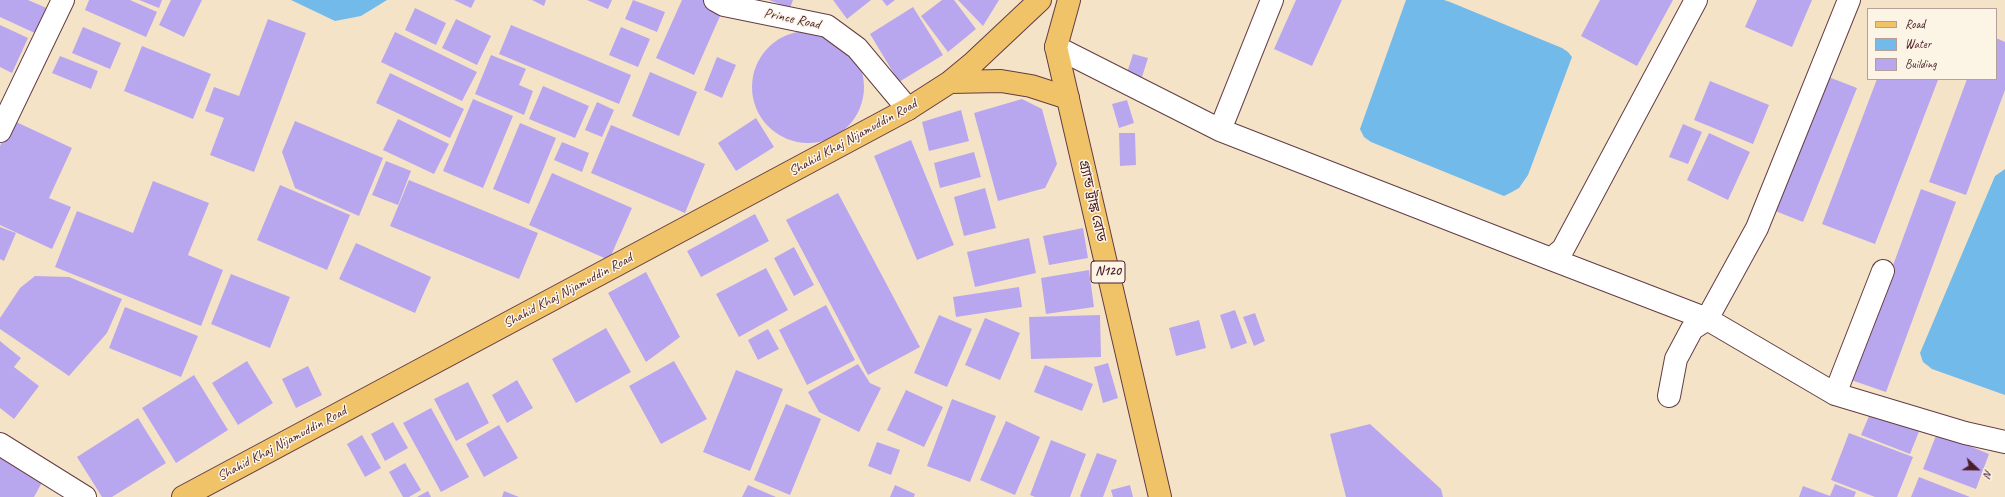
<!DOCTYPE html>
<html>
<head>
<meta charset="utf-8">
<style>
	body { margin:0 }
	#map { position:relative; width:2005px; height:497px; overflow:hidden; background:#f5e3c8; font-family:Caveat,sans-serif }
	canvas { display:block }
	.legend { position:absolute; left:1867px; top:8px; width:130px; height:72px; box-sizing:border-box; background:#fcf5e5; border:1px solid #b59f9b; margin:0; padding:5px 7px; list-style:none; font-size:12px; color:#4a1f2b }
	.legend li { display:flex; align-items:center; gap:8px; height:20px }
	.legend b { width:20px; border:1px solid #b59f9b }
	.north { position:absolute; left:1957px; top:449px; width:40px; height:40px; -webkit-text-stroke:3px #fcf5e5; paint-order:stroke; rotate:112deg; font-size:11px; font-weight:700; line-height:16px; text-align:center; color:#4a1f2b }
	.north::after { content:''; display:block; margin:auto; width:14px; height:18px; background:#4a1f2b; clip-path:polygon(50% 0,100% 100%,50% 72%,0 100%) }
</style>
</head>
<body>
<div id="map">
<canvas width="2005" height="497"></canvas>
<ul class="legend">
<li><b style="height:5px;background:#f1c369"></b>Road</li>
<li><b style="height:11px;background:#72baea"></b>Water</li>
<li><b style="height:11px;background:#b8a7ee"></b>Building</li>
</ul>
<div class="north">N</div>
</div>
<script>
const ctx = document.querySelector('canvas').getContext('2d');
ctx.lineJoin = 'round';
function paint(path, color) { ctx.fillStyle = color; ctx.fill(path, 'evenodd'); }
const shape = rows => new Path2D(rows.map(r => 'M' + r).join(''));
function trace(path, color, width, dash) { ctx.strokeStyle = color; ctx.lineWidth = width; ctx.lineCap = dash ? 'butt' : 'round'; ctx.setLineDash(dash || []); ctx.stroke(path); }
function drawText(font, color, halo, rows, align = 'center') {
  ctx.font = font + ' Caveat,"Noto Sans Bengali",sans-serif'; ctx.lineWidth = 3; ctx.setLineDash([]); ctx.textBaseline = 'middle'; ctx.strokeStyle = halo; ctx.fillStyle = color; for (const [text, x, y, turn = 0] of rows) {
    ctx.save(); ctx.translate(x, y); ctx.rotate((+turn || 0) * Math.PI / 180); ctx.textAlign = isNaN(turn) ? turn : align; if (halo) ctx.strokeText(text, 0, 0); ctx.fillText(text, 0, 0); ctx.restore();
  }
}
paint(shape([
	[291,0,387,0,361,16,335,21],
	[1406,0,1444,0,1450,2,1562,48,1568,52,1572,57,1528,175,1519,188,1512,192,1504,196,1371,142,1364,137,1360,129],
	[2005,169,2005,395,1932,369,1923,362,1920,353,1995,176]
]), '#72baea');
paint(shape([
	[0,0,28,0,49,9,37,34,0,17],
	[89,0,130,0,157,12,146,37,85,10],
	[139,0,162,0,159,8],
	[171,0,202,0,184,37,159,25],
	[454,0,475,0,471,8],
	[532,0,546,0,544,6],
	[587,0,612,0,608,9],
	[633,0,665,12,657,32,625,19],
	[682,0,710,0,724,7,694,75,656,58],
	[769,0,793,0,790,8],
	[833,0,871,0,847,19],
	[882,0,895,0,887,6],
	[942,0,954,0,976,29,948,52,921,16],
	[958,0,999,0,983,26],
	[1296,0,1342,0,1312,66,1274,49],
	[1600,0,1673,0,1637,66,1581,36],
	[1757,0,1812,0,1792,47,1745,27],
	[913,7,943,55,899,82,870,34],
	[415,8,446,23,436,45,405,30],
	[268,19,306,33,254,172,210,155,224,118,205,111,214,87,239,96],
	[456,19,491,36,477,65,442,48],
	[0,25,28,38,12,73,0,67],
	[511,25,631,75,619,104,499,54],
	[83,27,121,43,110,69,72,53],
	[621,27,650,39,638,67,609,55],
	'752 87a56 56 0 1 1 112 0a56 56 0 1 1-112 0Z',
	[395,32,477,72,462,101,381,62],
	[1996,38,2005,42,2005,90,1966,195,1929,182,1967,79,1996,79],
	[142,46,211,74,193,119,124,91],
	[1133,54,1148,58,1142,77,1127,73],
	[491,55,526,69,519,85,533,91,524,115,475,94],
	[60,56,98,71,91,89,52,73],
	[717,57,736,65,722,98,704,90],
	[1813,71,1857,88,1803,222,1760,205],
	[650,72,697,92,679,136,632,116],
	[390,73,464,109,450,138,376,103],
	[1877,79,1938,80,1875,244,1822,224],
	[1710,81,1769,105,1753,144,1694,120],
	[543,86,589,106,575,138,529,119],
	[473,99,513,116,483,188,443,171],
	[1022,99,1042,109,1057,164,1045,188,998,201,974,113],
	[1127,100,1134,123,1119,128,1112,104],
	[597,102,614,110,602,137,585,130],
	[961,110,969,141,929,151,922,122],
	[756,118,774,147,736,171,718,143],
	[398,119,449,144,434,174,383,150],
	[12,120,72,148,49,198,71,207,52,249,0,225,0,146],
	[295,121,383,158,359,216,295,188,282,152],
	[520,123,556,138,529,204,493,189],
	[1683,124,1702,132,1688,164,1669,157],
	[611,125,705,164,685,213,591,173],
	[1119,133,1135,133,1136,165,1120,166],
	[1709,133,1750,152,1728,200,1687,180],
	[911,140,954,245,917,260,874,156],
	[562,142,589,153,582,172,554,160],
	[974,152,981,177,940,188,934,163],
	[386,161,411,171,398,205,372,195],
	[552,173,632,208,609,260,529,225],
	[409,180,538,233,519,279,390,226],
	[153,181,209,203,188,255,223,270,201,326,55,267,77,211,133,233],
	[280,185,350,215,327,270,257,240],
	[985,188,996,228,964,236,954,197],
	[1921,189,1956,202,1886,392,1851,380],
	[838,193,920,347,868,375,786,220],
	[755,214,769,241,701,277,687,251],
	[0,227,16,233,4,261,0,259],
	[1083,228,1088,258,1049,265,1043,236],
	[1029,238,1036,273,975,287,967,252],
	[356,243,431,277,415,313,339,279],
	[794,247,814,285,794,296,774,258],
	[766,268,788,310,739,337,716,294],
	[1089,270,1094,307,1046,314,1041,278],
	[646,272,680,337,646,362,608,293],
	[231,274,290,297,270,348,211,324],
	[35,276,69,277,122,299,107,333,69,376,0,329,0,318,20,288],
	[1019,287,1022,307,956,317,953,297],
	[826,305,855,360,807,385,779,330],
	[125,307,198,336,181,377,109,348],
	[1235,310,1247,343,1231,349,1220,315],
	[1255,313,1265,341,1254,346,1243,317],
	[939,315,972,329,947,387,914,373],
	[1100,315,1101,357,1031,359,1029,317],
	[985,318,1020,333,1000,380,965,365],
	[1199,320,1206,348,1176,356,1169,328],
	[606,328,631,372,576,403,552,359],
	[768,329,779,349,758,360,748,340],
	[0,341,21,358,14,367,39,386,14,419,0,408],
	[247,361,273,403,238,425,212,383],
	[674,361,707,419,661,444,629,386],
	[1108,363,1118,398,1103,403,1094,367],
	[858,364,870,383,881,388,859,432,819,412,808,392],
	[1045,365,1093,384,1082,411,1034,392],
	[308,366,322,395,296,408,282,379],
	[736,370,783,389,750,471,703,452],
	[194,375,228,430,176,463,142,408],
	[517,380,533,408,507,423,492,395],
	[468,382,489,423,456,441,434,399],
	[906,390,943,407,924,447,887,430],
	[952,399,996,416,970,482,927,466],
	[786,404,821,419,790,495,754,480],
	[431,408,469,477,441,492,403,423],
	[1872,409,1920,429,1910,454,1861,435],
	[138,418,166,463,112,497,102,497,77,457],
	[1006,421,1040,437,1015,495,980,480],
	[393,422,408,448,385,461,371,434],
	[1370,424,1441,489,1443,497,1346,497,1330,434],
	[499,425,518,458,484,477,466,444],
	[1849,433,1913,457,1897,497,1875,497,1831,480],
	[1937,433,1989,454,1976,489,1923,469],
	[362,435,381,468,365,477,347,444],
	[1051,440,1086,454,1070,497,1035,497,1030,495],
	[877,442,900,450,891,475,868,466],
	[0,453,45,477,34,497,0,497],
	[1097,453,1117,460,1103,497,1081,497,1080,496],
	[405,463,421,490,409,497,403,497,389,472],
	[1919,477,1970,497,1911,497],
	[1835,484,1856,492,1854,497,1799,497,1803,486,1830,496],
	[748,485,776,497,742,497],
	[895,485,915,494,914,497,890,497],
	[1130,485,1133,497,1113,497,1111,490],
	[428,491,431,497,417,497],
	[504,491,519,497,502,497]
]), '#b8a7ee');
const minor = shape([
	[715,0,724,5,827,26,857,48,908,109],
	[1849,0,1757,228,1707,319,1835,394,1965,433,2005,442],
	[1056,47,1220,130,1551,259,1563,249,1696,0],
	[1220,130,1272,0],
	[0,131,63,0],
	[1551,259,1707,319],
	[1835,394,1883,271],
	[1669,396,1676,359,1692,329,1707,319],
	[0,444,85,497]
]);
const major = shape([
	[950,82,1001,81,1031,86,1068,98],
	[183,497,908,109,950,82,973,63,1040,0]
]);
const highway = shape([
	[1069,0,1056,47,1160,497]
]);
trace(minor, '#643c43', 24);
trace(major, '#643c43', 24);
trace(highway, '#643c43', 24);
trace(minor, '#fff', 22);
trace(major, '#f1c369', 22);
trace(highway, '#f1c369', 22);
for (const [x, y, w] of [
	[1108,272,34]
]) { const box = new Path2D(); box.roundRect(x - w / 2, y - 11, w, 22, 3); ctx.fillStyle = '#fcf5e5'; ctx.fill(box); trace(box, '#4a1f2b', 1); }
drawText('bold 13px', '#4a1f2b', null, [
	["N120",1108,272]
]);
drawText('14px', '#4a1f2b', '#fcf5e5', [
	["Prince Road",792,19,12],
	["Shahid Khaj Nijamuddin Road",853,138,-29],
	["গ্র্যান্ড ট্রাঙ্ক রোড",1092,201,77],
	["Shahid Khaj Nijamuddin Road",568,291,-28],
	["Shahid Khaj Nijamuddin Road",282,444,-28]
]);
</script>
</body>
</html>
